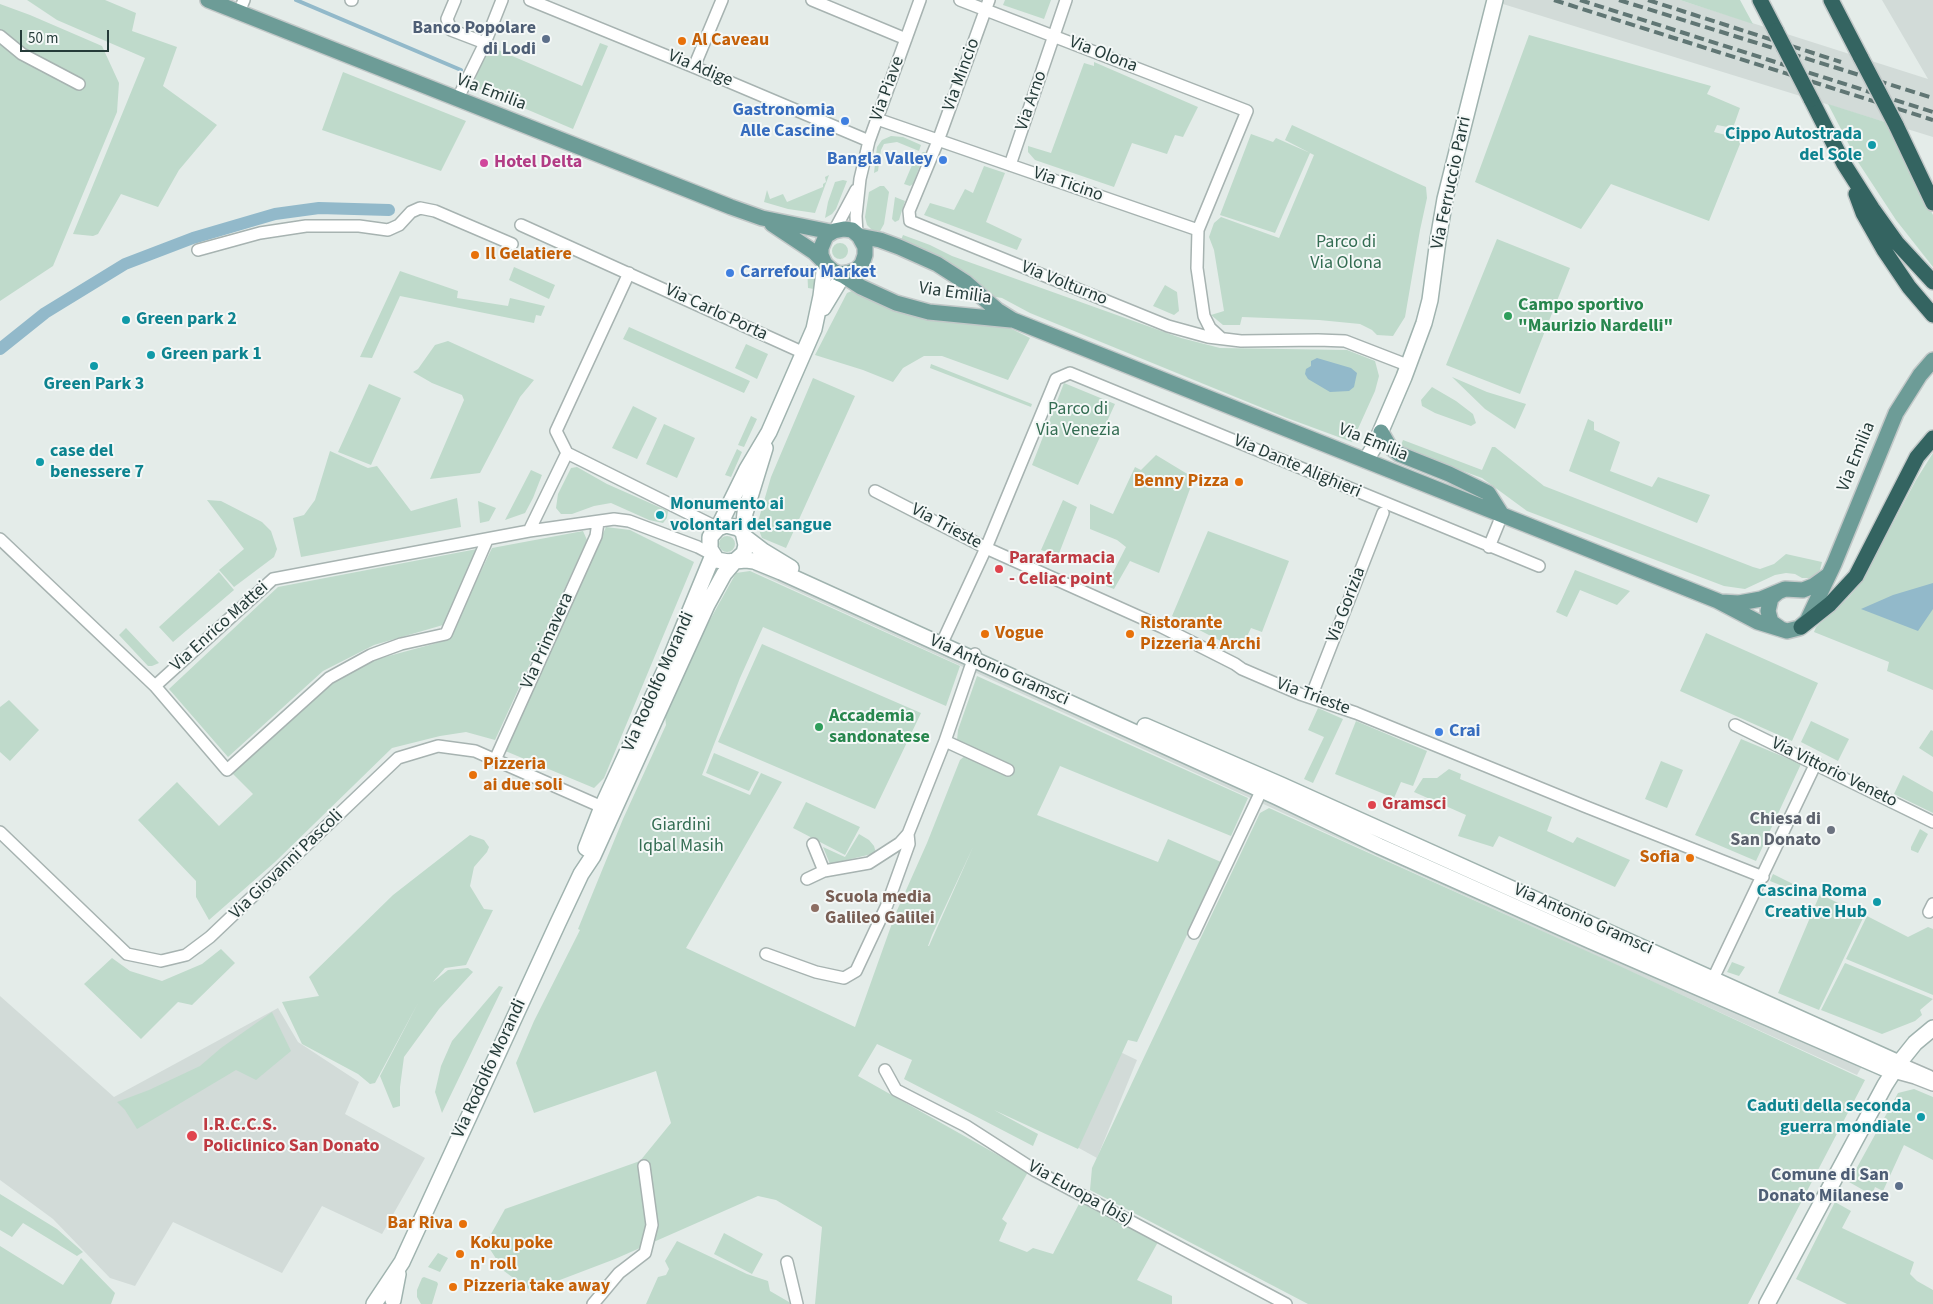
<!DOCTYPE html>
<html>
<head>
<meta charset="utf-8">
<style>
	body { margin:0 }
	#map { position:relative; width:1933px; height:1304px; overflow:hidden; background:#e4ece9; font-family:"Source Sans 3",sans-serif }
	canvas { display:block }
	.scale { position:absolute; left:20px; top:30px; width:89px; height:22px; box-sizing:border-box; border:2px solid #253b39; border-top:0; padding-left:6px; font-size:15px; line-height:18px; white-space:nowrap; color:#253b39; -webkit-text-stroke:4px #f4f8f7; paint-order:stroke }
</style>
</head>
<body>
<div id="map">
<canvas width="1933" height="1304"></canvas>
<div class="scale">50 m</div>
</div>
<script>
const ctx = document.querySelector('canvas').getContext('2d');
ctx.lineJoin = 'round';
function paint(path, color) { ctx.fillStyle = color; ctx.fill(path, 'evenodd'); }
const shape = rows => new Path2D(rows.map(r => 'M' + r).join(''));
function trace(path, color, width, dash) { ctx.strokeStyle = color; ctx.lineWidth = width; ctx.lineCap = dash ? 'butt' : 'round'; ctx.setLineDash(dash || []); ctx.stroke(path); }
function drawText(font, color, halo, rows, align = 'center') {
  ctx.font = font + ' "Source Sans 3",sans-serif'; ctx.lineWidth = 4; ctx.setLineDash([]); ctx.textBaseline = 'middle'; ctx.strokeStyle = halo; ctx.fillStyle = color; for (const [text, x, y, turn = 0] of rows) {
    ctx.save(); ctx.translate(x, y); ctx.rotate((+turn || 0) * Math.PI / 180); ctx.textAlign = isNaN(turn) ? turn : align; if (halo) ctx.strokeText(text, 0, 0); ctx.fillText(text, 0, 0); ctx.restore();
  }
}
paint(shape([
	[1490,0,1680,0,1928,79,1882,0,1933,0,1933,137],
	[760,560,1866,1059,1857,1075,753,571],
	[0,996,114,1097,278,1008,298,1042,359,1082,345,1114,425,1158,382,1234,322,1206,282,1273,173,1222,135,1286,110,1278,53,1219,0,1180],
	[1030,1009,1137,1060,1097,1158,988,1098]
]), '#d2dbd8');
paint(shape([
	[27,0,105,0,136,13,132,31,177,47,163,86,217,125,179,170,158,207,121,194,98,234,93,236,73,234,145,58,57,20],
	[1005,0,1051,0,1044,19,1003,5],
	[1680,0,1740,0,1753,24],
	[0,4,30,15,102,46,119,83,117,112,53,266,0,301],
	[1529,35,1711,86,1707,94,1740,108,1733,128,1717,125,1714,132,1742,139,1709,221,1611,184,1581,229,1475,182],
	[498,43,496,49,582,86,600,43,608,46,573,129,472,86,490,45],
	[1094,62,1198,107,1183,137,1175,135,1167,154,1132,143,1114,187,1035,160,1028,152,1028,146,1051,153,1084,63,1094,66],
	[343,72,466,121,441,171,322,130],
	[1828,104,1885,122,1933,215,1933,267,1896,220,1858,162],
	[1292,125,1426,187,1427,198,1420,230,1405,317,1393,336,1377,335,1372,330,1360,324,1319,320,1242,317,1240,325,1223,325,1211,315,1224,311,1214,250,1209,237,1214,223,1221,217,1279,238,1314,155,1310,153,1275,233,1220,215,1251,134,1273,142,1276,138,1310,153,1285,140],
	[891,136,903,137,921,145,919,151,897,142,884,144,881,150,878,171,874,173,877,147,882,140],
	[923,152,925,152,913,184,910,186,904,184,915,158],
	[984,166,1005,173,986,222,1022,239,1017,250,924,215,930,203,954,210,965,189,973,193],
	[829,175,815,213,788,209,764,202,767,190,770,199,783,194,787,202,823,187,823,184,826,182,825,177],
	[843,180,847,181,836,209,832,214,825,218,828,202,835,182],
	[880,186,884,186,889,192,884,224,879,233,872,230,867,225,865,217,869,192],
	[895,197,905,201,899,220,895,222,892,219],
	[903,235,930,245,952,256,1181,338,1220,348,1347,350,1375,361,1379,376,1375,391,1352,442,1287,418,1030,313,1002,298,990,296,901,240],
	[1497,239,1570,268,1520,394,1446,365],
	'832 251a8 8 0 1 1 16 0a8 8 0 1 1-16 0Z',
	[807,265,814,271,814,289,808,288],
	[514,267,555,285,549,299,509,280],
	[400,271,458,291,457,298,508,306,510,298,545,306,541,316,536,315,534,323,400,296,372,358,360,357],
	[1165,285,1177,292,1179,311,1174,315,1153,306],
	[854,290,1010,328,1030,338,1008,380,942,356,924,356,903,368,893,382,863,370,815,355,847,293],
	[629,327,750,381,744,393,623,339],
	[448,341,534,380,520,397,480,473,430,479,464,400,462,395,432,383,413,372,418,369,435,345],
	[746,344,768,354,757,379,735,368],
	[931,364,1032,404,1031,407,930,368],
	[1452,377,1487,392,1526,404,1515,429,1485,409],
	[813,378,855,396,786,548,762,538,757,525,771,477],
	[1064,383,1115,404,1078,485,1032,465],
	[369,384,401,398,371,465,338,452],
	[1432,387,1456,401,1473,414,1476,423,1471,426,1435,413,1422,406,1421,400],
	[633,406,657,418,637,459,612,448],
	[751,416,757,419,744,447,738,445],
	[1588,419,1594,422,1594,430,1620,442,1610,471,1652,487,1658,477,1710,495,1697,523,1569,471],
	[664,424,695,438,677,478,646,464],
	[1403,440,1482,470,1492,447,1495,447,1544,486,1753,567,1760,569,1774,564,1786,554,1822,562,1820,570,1811,578,1802,578,1795,574,1786,573,1775,575,1745,589,1724,586,1527,511,1482,478,1400,448],
	[737,449,742,452,731,477,725,475],
	[330,451,368,468,377,466,411,511,457,498,461,527,301,557,293,518,304,515,315,500],
	[1933,453,1933,690,1887,671,1889,662,1814,632,1816,627,1849,597,1862,581,1916,480],
	[1156,455,1194,478,1159,573,1130,561,1114,589,1106,586,1126,547,1117,540,1090,529,1090,504,1113,514,1135,467,1141,470],
	[577,467,607,484,668,511,667,518,663,523,649,520,611,503,594,506,572,514,561,514,556,508,558,494,571,468],
	[531,470,542,475,533,498,525,513,505,520],
	[207,500,221,501,262,522,271,531,277,549,274,557,234,587,219,570,244,549],
	[1063,500,1077,507,1058,556,1041,550],
	[478,501,496,508,489,521,480,523],
	[606,527,630,530,694,562,604,778,594,788,503,750],
	[583,531,587,540,495,740,466,732,440,736,392,748,275,862,209,920,196,897,196,881,138,820,177,782,219,826,253,794,231,772,331,681,370,661,448,640,492,548],
	[1208,531,1289,561,1262,632,1251,628,1240,651,1172,616],
	'719 544a8 8 0 1 1 16 0a8 8 0 1 1-16 0Z',
	[477,549,464,586,443,625,374,645,323,671,228,757,169,689,278,587],
	[1575,570,1630,591,1617,605,1580,590,1567,617,1556,612],
	[750,571,960,666,946,706,763,627,740,678,702,775,750,795,761,773,782,782,686,948,855,1027,895,915,927,843,960,760,973,749,957,740,958,730,977,676,1248,798,1231,836,1060,766,1037,815,1158,862,1168,839,1221,862,1137,1042,1128,1040,1078,1149,994,1110,1038,1134,1033,1146,904,1079,912,1060,877,1044,858,1076,1028,1172,1002,1219,1007,1223,999,1241,1027,1252,1033,1248,1053,1254,1080,1202,1158,1242,1137,1280,1172,1296,1172,1304,815,1304,822,1227,776,1200,758,1196,615,1259,531,1291,504,1271,486,1243,505,1209,640,1161,671,1123,656,1071,534,1113,516,1063,534,1021,580,930,578,929,623,819,666,725,665,715,706,627,736,573],
	[973,847,929,946,928,946,932,935],
	[219,572,234,590,173,642,159,627],
	[126,628,159,663,152,666,148,666,119,635],
	[1706,633,1818,683,1792,741,1680,691],
	[762,644,921,713,875,809,718,742],
	[9,700,39,730,10,761,0,752,0,707],
	[1318,708,1343,719,1313,783,1304,779,1324,737,1308,730],
	[1356,721,1427,751,1413,786,1401,782,1394,798,1335,774],
	[1811,721,1849,739,1838,761,1801,742],
	[1931,730,1933,731,1933,757,1919,748],
	[1741,739,1801,764,1756,861,1695,835],
	[714,753,759,772,749,791,706,773],
	[1661,761,1683,770,1667,808,1645,799],
	[1449,769,1461,774,1460,779,1552,817,1547,831,1573,843,1577,837,1630,860,1615,887,1499,836,1493,847,1458,836,1466,815,1414,792,1423,778,1437,778],
	[1903,775,1933,792,1933,813,1894,794],
	[806,802,860,827,845,855,793,828],
	[1269,808,1611,962,1865,1080,1748,1304,1308,1304,1090,1190,1092,1168,1146,1053,1260,813],
	[1920,829,1928,834,1918,853,1911,850,1911,847],
	[859,834,869,840,874,846,876,853,830,864,823,847,845,857],
	[470,835,484,840,489,847,487,852,474,867,470,886,484,909,493,910,466,965,445,968,433,982,448,970,468,968,473,972,439,1009,404,1057,400,1087,400,1106,393,1108,380,1076,418,1003,375,1083,370,1084,358,1074,302,1044,282,1002,319,996,309,977,393,895],
	[1773,874,1797,886,1795,891,1770,881],
	[1820,894,1864,916,1819,1010,1778,993],
	[1867,916,1908,937,1928,927,1933,929,1933,995,1846,959],
	[221,949,235,963,192,1005,178,1002,141,1039,84,984,112,958,130,971,162,981,202,964],
	[1732,962,1745,967,1739,976,1727,972],
	[1845,963,1933,999,1920,1010,1922,1015,1915,1021,1882,1034,1821,1010],
	[499,986,503,987,442,1113,435,1092,441,1066,452,1041],
	[272,1012,291,1051,256,1080,236,1070,137,1129,125,1110,117,1102,149,1090,200,1066,221,1048],
	[1914,1089,1933,1097,1933,1160,1904,1145,1883,1191,1875,1187,1872,1195,1849,1182,1898,1093],
	[0,1194,57,1229,83,1252,77,1256,23,1223,12,1237,0,1230],
	[1835,1202,1851,1211,1842,1228,1914,1262,1910,1274,1917,1281,1933,1290,1933,1304,1847,1304,1796,1279],
	[724,1233,763,1254,752,1274,714,1254],
	[677,1241,747,1274,768,1281,770,1291,789,1302,790,1304,646,1304,658,1277,666,1275,669,1269,665,1261],
	[0,1246,63,1285,81,1258,115,1293,111,1304,0,1304],
	[438,1253,448,1258,440,1272,428,1267],
	[424,1277,437,1282,438,1284,432,1304,421,1304,417,1297,417,1290,422,1278]
]), '#bfdacb');
paint(shape([
	[1317,358,1351,368,1357,373,1354,387,1349,391,1330,392,1308,379,1305,374,1306,369,1311,366,1311,361],
	[1933,583,1933,609,1918,631,1861,609,1893,595]
]), '#92b9ca');
trace(shape([
	[296,0,461,70]
]), '#92b9ca', 4);
trace(shape([
	[0,349,45,313,125,264,193,238,275,214,319,208,389,210]
]), '#92b9ca', 12);
const street = shape([
	[351,0,352,0],
	[455,0,447,19,451,30,485,43],
	[530,0,694,67,869,141],
	[812,0,906,39],
	[960,0,1247,111,1198,230,1197,268,1204,316,1210,328,1221,338],
	[989,0,938,141,909,211,910,221,1168,326,1208,337,1241,341,1318,340,1345,341,1407,365],
	[239,12,244,0],
	[0,36,22,54,79,84],
	[694,67,722,0],
	[457,100,485,43,502,0],
	[877,119,1198,230],
	[1010,165,1066,0],
	[521,225,804,353],
	[834,231,856,190],
	[857,234,856,216,860,179,869,141,920,0],
	[198,250,260,233,306,226,359,226,388,230,399,225,411,212,420,208,435,211,512,244],
	[567,453,556,431,629,273],
	[875,491,986,548,1162,627,1235,664,1242,669,1300,694,1356,713,1584,806,1763,877],
	[0,539,155,686,273,579,529,531],
	[1489,547,1502,515],
	[713,555,698,547,629,521,614,519,529,531,567,453,718,528],
	[941,645,986,548,1056,379,1070,373,1539,566],
	[155,686,227,770,329,678,371,655,401,644,446,634,487,540],
	[1311,697,1383,513],
	[1735,725,1933,822],
	[945,741,1008,770],
	[495,760,596,536,598,522],
	[0,832,127,954,161,961,186,955,210,937,398,758,438,746,475,751,602,807],
	[813,844,824,871],
	[807,879,824,871,869,863,900,843,908,834,945,741,975,654],
	[1929,912,1933,904],
	[1194,933,1264,785],
	[766,954,816,972,844,978,856,971,887,905,909,844,908,834],
	[1710,985,1816,763],
	[1899,1063,1929,1076],
	[885,1070,896,1090,966,1126,1036,1171,1286,1304],
	[1893,1072,1915,1078,1933,1085],
	[787,1262,797,1304],
	[593,1304,619,1273,645,1253,652,1225,644,1166]
]);
const secondary = shape([
	[823,308,840,280,848,273],
	[1366,460,1374,447,1404,377,1424,323,1430,300,1438,240,1445,199,1495,0],
	[718,528,747,469,769,432,814,329,821,296,825,264],
	[743,532,745,513,765,448],
	[746,538,763,551,791,568],
	[1145,726,1281,785,1899,1063],
	[586,848,602,807,671,657,713,555],
	[393,1300,398,1274],
	[374,1304,402,1262,557,925,581,874,593,856,707,605,724,574,735,561,744,553,746,545,743,532,738,528,726,525,718,528,710,537,710,549,717,560,728,562,735,561,746,560,754,561,781,572,1277,797,1379,846,1591,941,1893,1072],
	[1767,1304,1885,1085,1899,1063,1915,1043,1933,1028]
]);
const primary = shape([
	[208,0,731,207,762,218,831,232],
	[772,224,814,252,822,260],
	[859,236,880,240,899,247,937,264,965,282,997,310,1013,320,1718,601,1758,622,1787,631,1799,628,1807,621,1834,564,1896,413,1920,375,1933,360],
	[839,274,848,273,856,270,862,264,865,255,865,247,859,236,852,230,844,229,834,231,826,236,821,248,821,255,825,264,833,271,844,276,861,287,896,303,929,312,1011,320],
	[1381,432,1389,446,1399,454,1449,474,1488,493,1502,515],
	[1778,592,1771,598,1768,611,1771,622,1781,629],
	[1721,602,1739,603,1761,599,1785,589,1803,590,1813,586,1827,576]
]);
const highway = shape([
	[1760,0,1776,31],
	[1831,0,1861,58],
	[1811,99,1844,164,1872,208,1897,243,1933,282],
	[1896,125,1933,203],
	[1856,194,1863,213,1884,250,1909,287,1933,315],
	[1801,627,1830,604,1856,576,1917,457,1933,438]
]);
trace(street, '#a7b3b1', 14);
trace(secondary, '#a0b3af', 18);
trace(primary, '#c2c8c8', 18);
trace(highway, '#c2c8c8', 18);
trace(street, '#fff', 11);
trace(secondary, '#fff', 15);
trace(primary, '#6d9c97', 15);
trace(highway, '#346461', 15);
trace(shape([
	[1554,0,1933,120],
	[1580,0,1933,112],
	[1619,0,1933,98],
	[1648,0,1841,62]
]), '#607674', 4, [10, 5]);
const highwayBridge = shape([
	[1776,31,1811,99],
	[1861,58,1896,125]
]);
trace(highwayBridge, '#c2c8c8', 18, []);
trace(highwayBridge, '#346461', 15);
for (const [x, y, r, color] of [
	[546,39,5,"#5c6f8a"],
	[682,41,5,"#e8710a"],
	[845,121,5,"#3f7fe0"],
	[1872,145,5,"#0f9aa8"],
	[943,160,5,"#3f7fe0"],
	[484,163,5,"#d1479c"],
	[475,255,5,"#e8710a"],
	[730,273,5,"#3f7fe0"],
	[1508,316,5,"#2e9e5b"],
	[126,320,5,"#0f9aa8"],
	[151,355,5,"#0f9aa8"],
	[94,366,5,"#0f9aa8"],
	[40,462,5,"#0f9aa8"],
	[1239,482,5,"#e8710a"],
	[660,515,5,"#0f9aa8"],
	[999,569,5,"#e0444e"],
	[985,634,5,"#e8710a"],
	[1130,634,5,"#e8710a"],
	[819,727,5,"#2e9e5b"],
	[1439,732,5,"#3f7fe0"],
	[473,775,5,"#e8710a"],
	[1372,805,5,"#e0444e"],
	[1831,830,5,"#6b7280"],
	[1690,858,5,"#e8710a"],
	[1877,902,5,"#0f9aa8"],
	[815,908,5,"#8d6e63"],
	[1921,1117,5,"#0f9aa8"],
	[192,1136,6,"#e0444e"],
	[1899,1186,5,"#5c6f8a"],
	[463,1224,5,"#e8710a"],
	[460,1254,5,"#e8710a"],
	[453,1287,5,"#e8710a"]
]) { const dot = new Path2D(); dot.arc(x, y, r, 0, 2 * Math.PI); ctx.fillStyle = color; ctx.fill(dot); trace(dot, '#f4f8f7', 2); }
drawText('bold 18px', '#4e5e75', '#f4f8f7', [
	["Banco Popolare",536,29],
	["di Lodi",536,50],
	["Comune di San",1889,1176],
	["Donato Milanese",1889,1197]
], 'right');
drawText('bold 18px', '#c56008', '#f4f8f7', [
	["Al Caveau",692,41],
	["Il Gelatiere",485,255],
	["Benny Pizza",1229,482,"right"],
	["Ristorante",1140,624],
	["Pizzeria 4 Archi",1140,645],
	["Vogue",995,634],
	["Pizzeria",483,765],
	["ai due soli",483,786],
	["Sofia",1680,858,"right"],
	["Bar Riva",453,1224,"right"],
	["Koku poke",470,1244],
	["n' roll",470,1265],
	["Pizzeria take away",463,1287]
], 'left');
drawText('18px', '#253b39', '#f4f8f7', [
	["Via Olona",1103,55,21],
	["Via Adige",700,69,23],
	["Via Mincio",962,75,-70],
	["Via Piave",888,89,-70],
	["Via Emilia",491,93,21],
	["Via Arno",1032,101,-71],
	["Via Ferruccio Parri",1452,183,-78],
	["Via Ticino",1068,185,19],
	["Via Volturno",1064,284,22],
	["Via Emilia",955,294,8],
	["Via Carlo Porta",716,313,25],
	["Via Emilia",1373,443,22],
	["Via Emilia",1857,457,-68],
	["Via Dante Alighieri",1297,467,23],
	["Via Trieste",946,527,28],
	["Via Gorizia",1347,605,-69],
	["Via Enrico Mattei",220,627,-42],
	["Via Primavera",548,641,-66],
	["Via Antonio Gramsci",999,671,24],
	["Via Rodolfo Morandi",659,682,-66],
	["Via Trieste",1313,697,20],
	["Via Vittorio Veneto",1834,773,26],
	["Via Giovanni Pascoli",287,865,-44],
	["Via Antonio Gramsci",1583,920,24],
	["Via Rodolfo Morandi",490,1069,-65],
	["Via Europa (bis)",1080,1194,29]
]);
drawText('bold 18px', '#366cbe', '#f4f8f7', [
	["Gastronomia",835,111],
	["Alle Cascine",835,132],
	["Bangla Valley",933,160],
	["Carrefour Market",740,273,"left"],
	["Crai",1449,732,"left"]
], 'right');
drawText('bold 18px', '#0d838f', '#f4f8f7', [
	["Cippo Autostrada",1862,135,"right"],
	["del Sole",1862,156,"right"],
	["Green park 2",136,320],
	["Green park 1",161,355],
	["Green Park 3",94,385,"center"],
	["case del",50,452],
	["benessere 7",50,473],
	["Monumento ai",670,505],
	["volontari del sangue",670,526],
	["Cascina Roma",1867,892,"right"],
	["Creative Hub",1867,913,"right"],
	["Caduti della seconda",1911,1107,"right"],
	["guerra mondiale",1911,1128,"right"]
], 'left');
drawText('bold 18px', '#b23c85', '#f4f8f7', [
	["Hotel Delta",494,163]
], 'left');
drawText('18px', '#346d53', '#f4f8f7', [
	["Parco di",1346,243],
	["Via Olona",1346,264],
	["Parco di",1078,410],
	["Via Venezia",1078,431],
	["Giardini",681,826],
	["Iqbal Masih",681,847]
]);
drawText('bold 18px', '#27864d', '#f4f8f7', [
	["Campo sportivo",1518,306],
	["\"Maurizio Nardelli\"",1518,327],
	["Accademia",829,717],
	["sandonatese",829,738]
], 'left');
drawText('bold 18px', '#be3a42', '#f4f8f7', [
	["Parafarmacia",1009,559],
	["- Celiac point",1009,580],
	["Gramsci",1382,805],
	["I.R.C.C.S.",203,1126],
	["Policlinico San Donato",203,1147]
], 'left');
drawText('bold 18px', '#5b616d', '#f4f8f7', [
	["Chiesa di",1821,820],
	["San Donato",1821,841]
], 'right');
drawText('bold 18px', '#785e54', '#f4f8f7', [
	["Scuola media",825,898],
	["Galileo Galilei",825,919]
], 'left');
</script>
</body>
</html>
